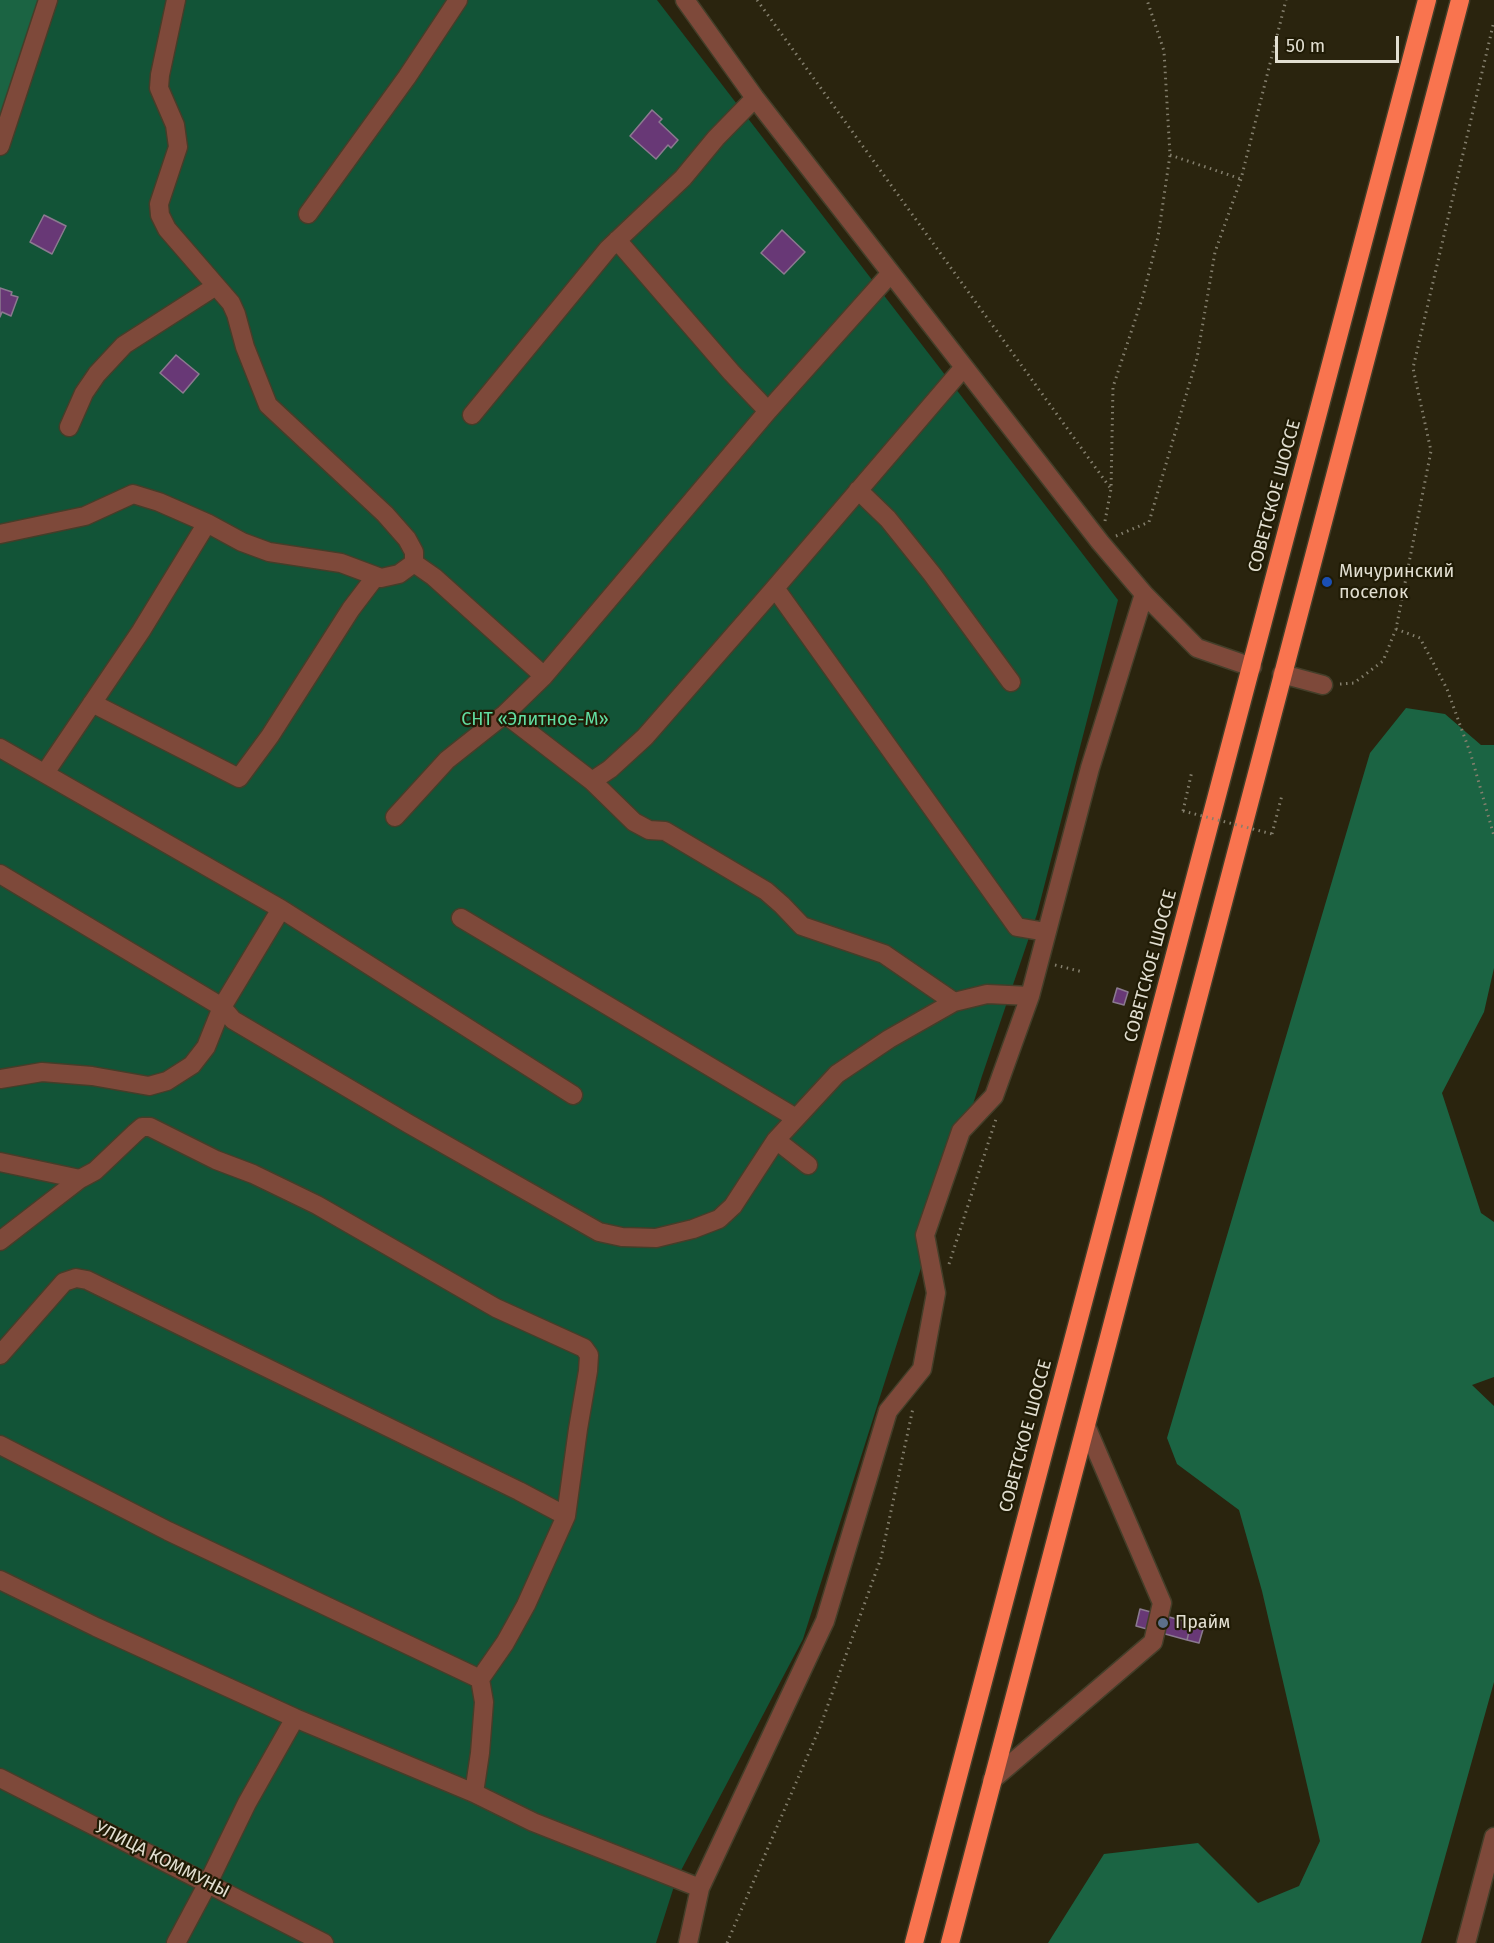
<!DOCTYPE html>
<html>
<head>
<meta charset="utf-8">
<style>
	body { margin:0 }
	#map { position:relative; width:1494px; height:1943px; overflow:hidden; background:#2a240e; font-family:"Fira Sans",sans-serif }
	canvas { display:block }
	.scale { position:absolute; left:1275px; top:36px; width:124px; height:27px; box-sizing:border-box; border:3px solid #e2dfd1; border-top:0; padding-left:8px; font-size:18px; line-height:21px; white-space:nowrap; color:#e2dfd1; -webkit-text-stroke:4px #201b05; paint-order:stroke }
</style>
</head>
<body>
<div id="map">
<canvas width="1494" height="1943"></canvas>
<div class="scale">50 m</div>
</div>
<script>
const ctx = document.querySelector('canvas').getContext('2d');
ctx.lineJoin = 'round';
function paint(path, color) { ctx.fillStyle = color; ctx.fill(path, 'evenodd'); }
const shape = rows => new Path2D(rows.map(r => 'M' + r).join(''));
function trace(path, color, width, dash) { ctx.strokeStyle = color; ctx.lineWidth = width; ctx.lineCap = dash ? 'butt' : 'round'; ctx.setLineDash(dash || []); ctx.stroke(path); }
function drawText(font, color, halo, rows, align = 'center') {
  ctx.font = font + ' "Fira Sans",sans-serif'; ctx.lineWidth = 4.5; ctx.setLineDash([]); ctx.textBaseline = 'middle'; ctx.strokeStyle = halo; ctx.fillStyle = color; for (const [text, x, y, turn = 0] of rows) {
    ctx.save(); ctx.translate(x, y); ctx.rotate((+turn || 0) * Math.PI / 180); ctx.textAlign = isNaN(turn) ? turn : align; if (halo) ctx.strokeText(text, 0, 0); ctx.fillText(text, 0, 0); ctx.restore();
  }
}
paint(shape([
	[39,0,657,0,1118,600,1037,914,982,1076,803,1639,676,1880,656,1943,0,1943,0,121]
]), '#125437');
paint(shape([
	[0,0,39,0,0,121],
	[1406,708,1445,714,1481,745,1494,745,1494,968,1484,1012,1442,1093,1481,1213,1494,1222,1494,1377,1472,1385,1494,1406,1494,1682,1421,1943,1048,1943,1104,1854,1198,1843,1258,1903,1299,1886,1320,1841,1262,1591,1239,1510,1177,1464,1167,1438,1370,753]
]), '#1b6443');
const building = shape([
	[652,110,662,119,659,122,678,140,671,148,668,145,656,159,630,136,652,110],
	[44,215,66,226,52,254,30,242,44,215],
	[782,230,805,252,784,274,761,253,782,230],
	[0,288,12,292,11,295,18,297,11,316,2,312,0,317,0,288],
	[176,355,199,374,183,393,160,373,176,355],
	[1117,988,1128,992,1124,1005,1113,1002,1117,988],
	[1140,1609,1191,1623,1187,1640,1136,1626,1140,1609],
	[1191,1623,1204,1626,1199,1643,1187,1640,1191,1623]
]);
paint(building, '#683876');
trace(building, '#8b7a90', 1.5);
const minor = shape([
	[685,0,755,98,1100,542,1144,594,1197,648,1252,667],
	[0,146,48,0],
	[308,214,407,77,458,0],
	[617,240,731,372,768,411],
	[472,415,608,249,683,178,716,138,755,98],
	[69,427,84,393,97,374,124,345,216,286],
	[858,490,888,519,932,574,1011,682],
	[0,534,85,516,133,494,159,502,207,523,242,542,269,552,341,563,381,578,399,574,414,563,414,552,407,539,385,514,268,405,245,347,236,314,231,303,167,229,160,215,159,204,178,147,175,125,159,88,160,75,176,0],
	[414,563,434,577,544,676],
	[775,588,1017,927,1046,932],
	[1282,674,1323,685],
	[92,703,239,778,270,736,351,609,376,576],
	[505,714,592,781,634,822,649,830,665,831,766,891,782,905,802,926,884,954,954,1002,987,994,1030,996],
	[0,748,281,909,222,1007,206,1047,192,1065,167,1081,149,1086,92,1076,42,1072,0,1079],
	[45,773,141,631,207,523],
	[592,781,610,769,645,737,775,588,964,367],
	[395,817,447,760,505,714,544,676,768,411,891,273],
	[0,874,222,1007,233,1020,409,1124,599,1232,622,1237,656,1238,693,1229,719,1219,733,1206,776,1140,837,1074,889,1039,954,1002],
	[281,909,573,1095],
	[461,918,796,1118],
	[776,1140,808,1165],
	[0,1162,80,1179],
	[0,1241,80,1179,95,1171,135,1133,142,1127,150,1127,216,1160,253,1174,317,1205,496,1308,584,1348,589,1355,588,1371,578,1429,566,1516,526,1605,505,1643,480,1679],
	[0,1355,64,1282,76,1278,87,1280,519,1491,566,1516],
	[0,1445,168,1531,480,1679,484,1702,480,1753,474,1793],
	[0,1580,96,1627,295,1718,474,1793,533,1822,700,1888],
	[0,1778,324,1943],
	[992,1780,1153,1642,1162,1603,1086,1426],
	[176,1943,208,1883,247,1803,295,1718],
	[688,1943,700,1888,825,1621,888,1411,922,1369,936,1293,925,1235,961,1131,994,1096,1030,996,1090,768,1144,594],
	[1466,1943,1494,1837]
]);
const highway = shape([
	[914,1943,1427,0],
	[950,1943,1460,0]
]);
trace(minor, '#443e29', 21);
trace(highway, '#443e29', 21);
trace(shape([
	[757,0,1111,489],
	[1170,155,1241,179],
	[1105,521,1111,489,1113,387,1143,296,1158,237,1170,155,1164,51,1147,0],
	[1116,536,1149,522,1197,358,1215,252,1241,179,1286,0],
	[1396,629,1420,638,1447,689,1471,755,1494,836],
	[1340,684,1354,683,1383,661,1396,629,1431,451,1413,368,1494,21],
	[1183,811,1192,771],
	[1272,834,1282,795],
	[1055,965,1083,972],
	[949,1264,996,1119],
	[727,1943,820,1727,881,1558,913,1408]
]), '#847f6d', 3, [1.5, 4.5]);
trace(minor, '#7e493a', 18);
trace(highway, '#f9744f', 18);
trace(shape([
	[1183,811,1272,834]
]), '#847f6d', 3, [1.5, 4.5]);
for (const [x, y, r, color] of [
	[1327,582,6,"#1a4fb4"],
	[1163,1623,6,"#5c6f8a"]
]) { const dot = new Path2D(); dot.arc(x, y, r, 0, 2 * Math.PI); ctx.fillStyle = color; ctx.fill(dot); trace(dot, '#201b05', 2); }
drawText('18px', '#e2dfd1', '#201b05', [
	["СОВЕТСКОЕ ШОССЕ",1275,496,-75],
	["СОВЕТСКОЕ ШОССЕ",1151,966,-75],
	["СОВЕТСКОЕ ШОССЕ",1026,1436,-75],
	["УЛИЦА КОММУНЫ",162,1860,27]
]);
drawText('18px', '#e2dfd1', '#201b05', [
	["Мичуринский",1339,572],
	["поселок",1339,593],
	["Прайм",1175,1623]
], 'left');
drawText('18px', '#61dda1', '#201b05', [
	["СНТ «Элитное-М»",535,720]
]);
</script>
</body>
</html>
